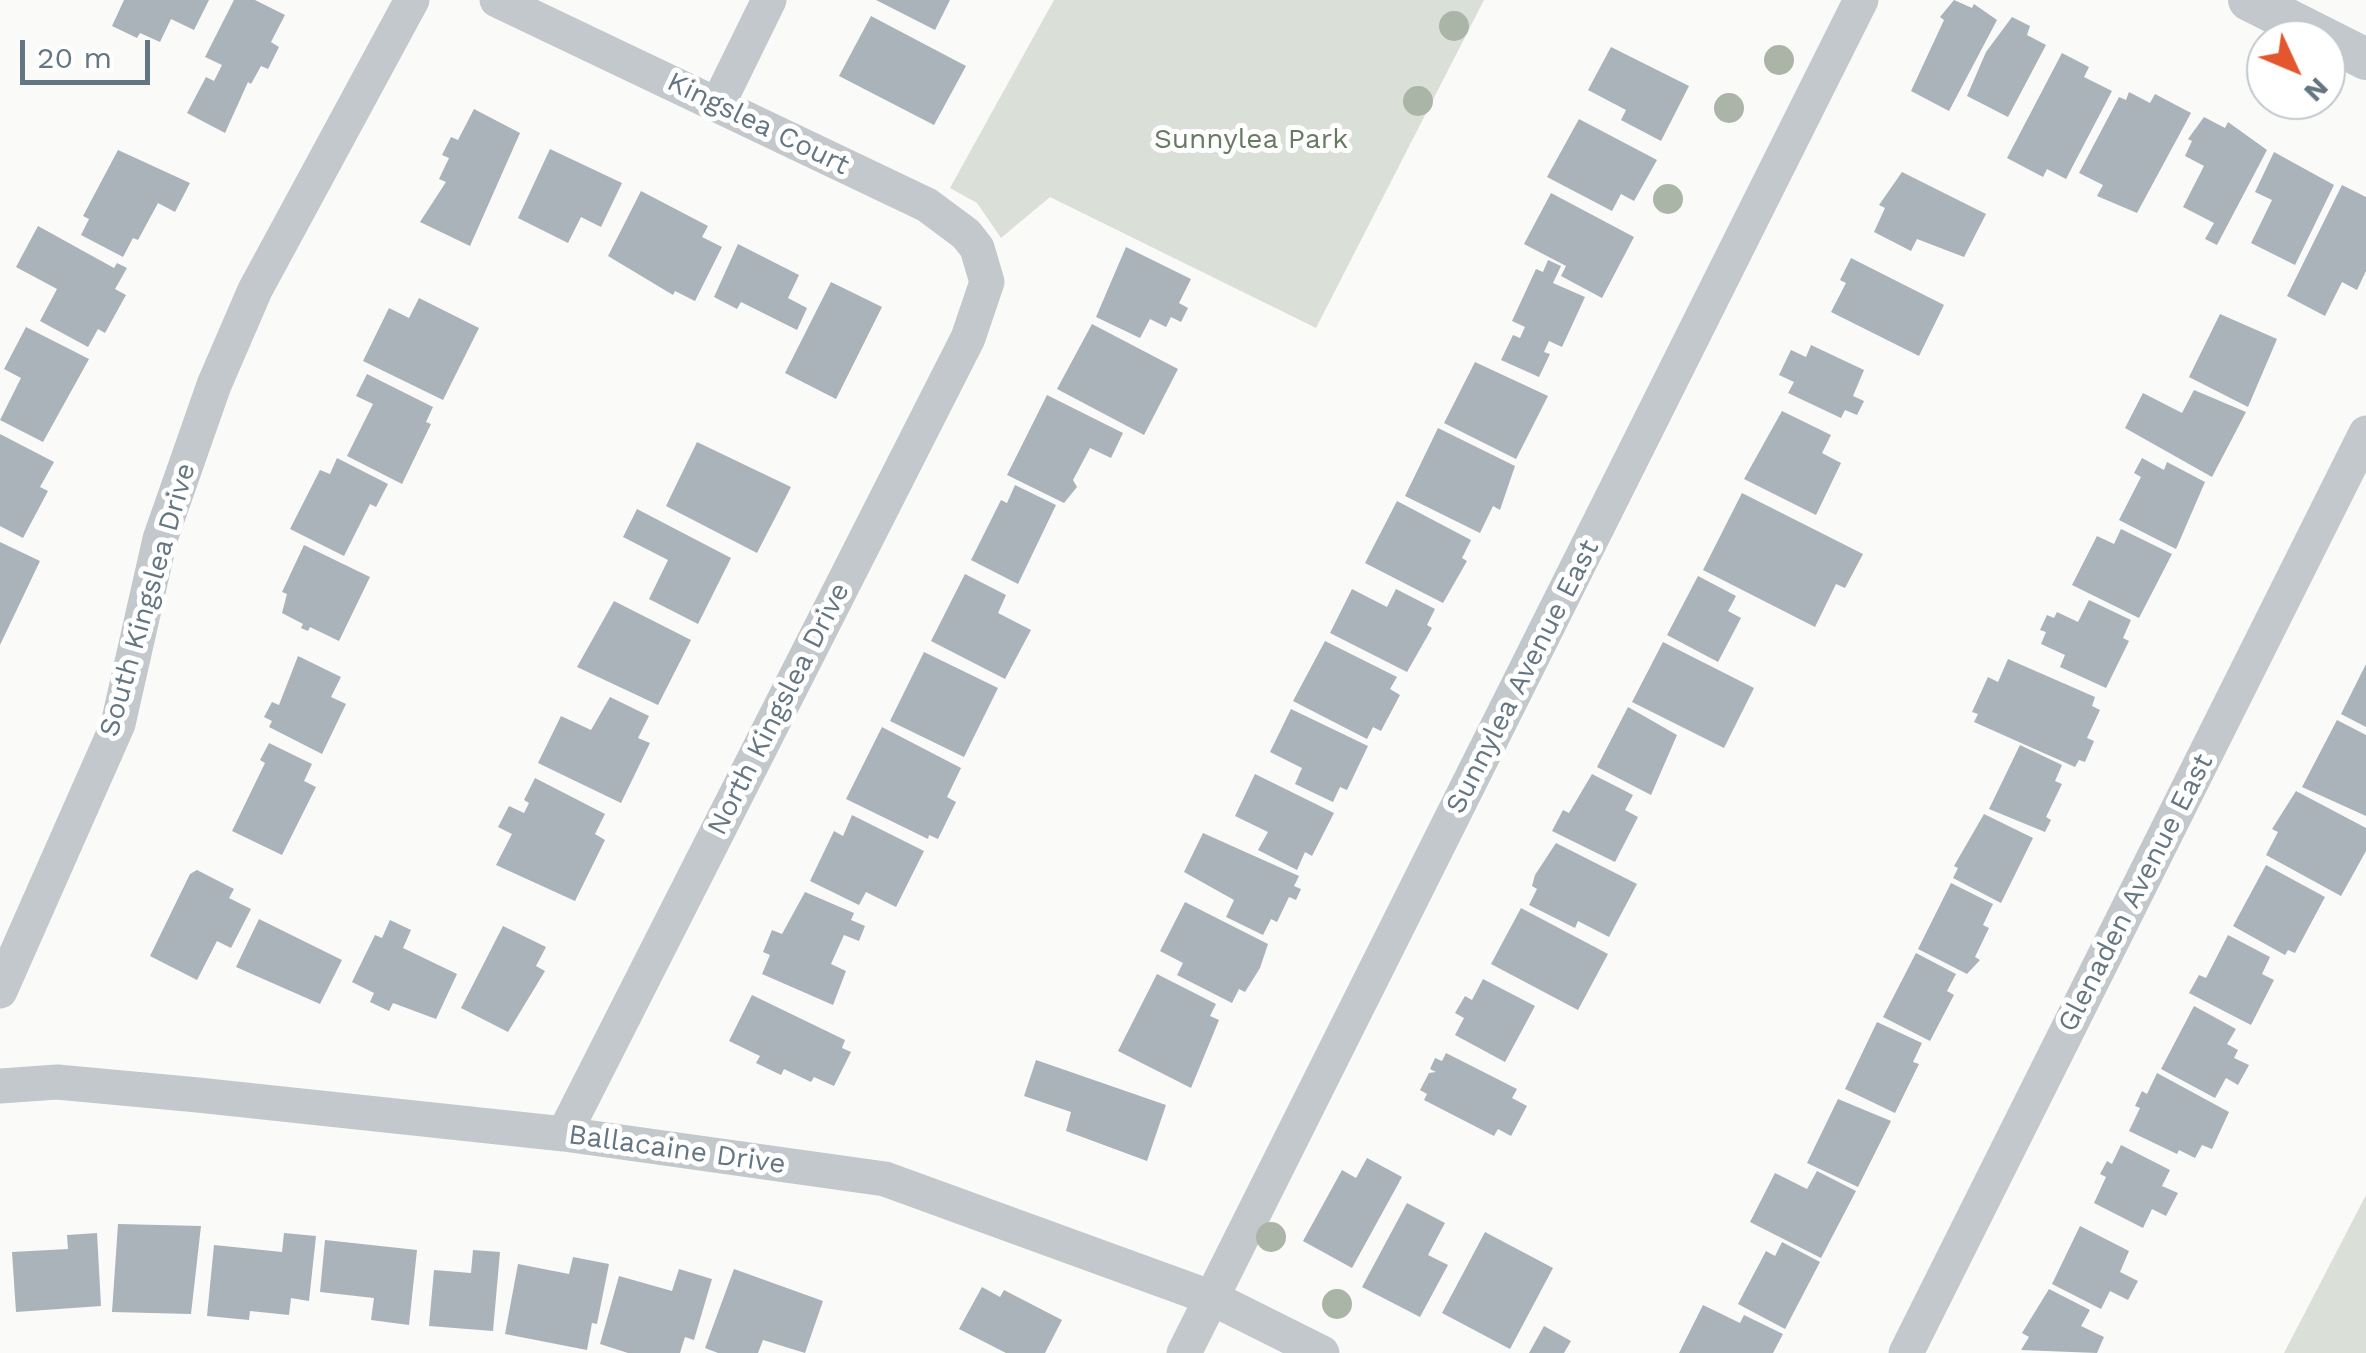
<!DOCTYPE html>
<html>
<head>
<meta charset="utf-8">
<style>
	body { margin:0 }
	#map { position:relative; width:2366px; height:1353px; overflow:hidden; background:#fafaf8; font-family:"Work Sans",sans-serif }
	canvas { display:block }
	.north { position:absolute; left:2246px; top:20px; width:100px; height:100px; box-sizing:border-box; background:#fff; border:2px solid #c1c8cd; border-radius:50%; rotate:134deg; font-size:28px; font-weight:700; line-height:40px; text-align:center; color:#657683 }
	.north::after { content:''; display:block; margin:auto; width:35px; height:45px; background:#e4572e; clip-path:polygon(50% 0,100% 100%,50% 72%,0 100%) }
	.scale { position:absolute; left:20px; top:40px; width:130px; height:45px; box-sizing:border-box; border:5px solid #657683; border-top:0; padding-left:12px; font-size:30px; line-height:35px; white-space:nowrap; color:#657683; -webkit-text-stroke:8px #fff; paint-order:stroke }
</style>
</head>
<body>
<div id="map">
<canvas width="2366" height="1353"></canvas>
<div class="north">N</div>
<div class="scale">20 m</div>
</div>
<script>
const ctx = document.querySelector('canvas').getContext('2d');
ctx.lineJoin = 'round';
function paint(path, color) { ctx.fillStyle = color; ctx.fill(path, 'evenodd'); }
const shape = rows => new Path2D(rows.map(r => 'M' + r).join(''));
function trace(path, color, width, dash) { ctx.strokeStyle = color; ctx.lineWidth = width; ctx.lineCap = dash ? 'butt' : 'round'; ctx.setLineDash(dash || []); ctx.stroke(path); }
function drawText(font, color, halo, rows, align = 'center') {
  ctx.font = font + ' "Work Sans",sans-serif'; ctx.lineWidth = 10; ctx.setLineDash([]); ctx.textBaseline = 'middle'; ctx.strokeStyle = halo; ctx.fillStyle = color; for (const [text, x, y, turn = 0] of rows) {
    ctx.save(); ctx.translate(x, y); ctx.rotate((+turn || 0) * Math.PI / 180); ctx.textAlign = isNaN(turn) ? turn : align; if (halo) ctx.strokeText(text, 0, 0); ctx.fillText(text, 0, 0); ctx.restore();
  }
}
paint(shape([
	[1054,0,1484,0,1316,328,1050,197,1001,238,977,203,950,188],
	[2366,1195,2366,1353,2284,1353]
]), '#dadfd7');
paint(shape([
	[124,0,209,0,194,30,171,19,160,42,140,33,137,38,112,26],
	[234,0,255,0,285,15,271,42,279,47,268,69,261,66,251,84,248,82,225,133,187,113,206,77,214,81,222,65,205,57],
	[876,0,950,0,935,30],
	[1954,0,1972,8,1974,4,1997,20,1949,111,1911,91,1944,20,1940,17],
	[871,16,966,66,934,125,839,76],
	[2012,17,2030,26,2027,35,2046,45,2008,117,1967,96,1986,52],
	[1611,47,1689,86,1661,141,1621,120,1626,110,1588,90],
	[2062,53,2089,67,2084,77,2112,91,2066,179,2047,169,2043,177,2007,158],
	[2129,92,2150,103,2155,94,2191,113,2137,213,2097,196,2103,185,2079,173,2119,97,2126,100],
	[474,109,520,133,470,246,420,222,446,182,439,179,449,158,442,155,451,137,458,140],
	[2204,117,2225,128,2228,122,2267,150,2217,245,2205,239,2214,223,2183,207,2204,166,2185,156,2192,141,2188,139],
	[1579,119,1657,160,1634,201,1621,194,1612,211,1547,177],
	[550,149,622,183,601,227,581,217,568,243,518,218],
	[118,150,190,183,175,212,158,203,138,240,133,238,123,257,81,235,89,219,83,216],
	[2274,152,2334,185,2295,265,2251,243,2272,200,2255,192],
	[1902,172,1986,214,1964,257,1917,239,1911,251,1874,232,1885,208,1879,205],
	[2342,185,2366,197,2366,271,2357,290,2342,282,2325,316,2287,296],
	[641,191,708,226,702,237,722,247,695,301,675,291,673,295,608,256],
	[1551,193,1634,237,1602,298,1561,276,1566,266,1524,244],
	[38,226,114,268,117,263,127,268,115,289,126,295,105,333,98,329,88,347,40,321,57,289,16,267],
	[738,244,799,275,788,298,807,308,797,330,741,302,737,309,714,297],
	[1126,247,1191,279,1179,303,1188,308,1181,322,1171,317,1166,327,1150,319,1140,338,1096,317],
	[1851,258,1944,305,1919,356,1831,312,1846,283,1840,280],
	[1548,260,1561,266,1553,283,1585,297,1562,347,1549,341,1544,352,1550,354,1539,377,1501,360,1513,335,1520,338,1525,327,1512,321,1536,269,1543,272],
	[831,282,882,307,836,399,785,373],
	[419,298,479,328,443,400,363,361,389,308,409,318],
	[2220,314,2277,339,2248,407,2189,377],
	[1092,324,1178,369,1144,435,1057,389],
	[26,327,89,359,43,442,0,420,21,378,4,369],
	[1811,345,1864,370,1853,396,1864,401,1857,415,1845,410,1841,418,1788,393,1794,382,1779,375,1791,350,1806,357],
	[1475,362,1548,396,1516,459,1444,423],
	[367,374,433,407,426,422,431,424,402,484,347,456,373,404,356,396],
	[2194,390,2246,412,2212,477,2125,428,2143,393,2182,413],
	[1047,395,1123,433,1111,458,1090,448,1073,480,1077,487,1064,503,1007,475],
	[1782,411,1831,435,1822,453,1841,463,1816,515,1744,479],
	[1438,428,1515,466,1500,510,1493,506,1480,533,1405,496],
	[0,434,54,462,40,487,48,491,23,538,0,526],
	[697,442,791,487,757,553,666,506],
	[337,458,388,484,376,507,370,504,344,556,290,529,320,470,330,474],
	[2142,458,2164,470,2167,462,2205,482,2176,549,2119,520,2141,477,2134,473],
	[1015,485,1056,505,1018,584,971,560,1001,500,1007,503],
	[1742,493,1863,554,1845,588,1836,584,1815,627,1703,570],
	[1397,501,1471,540,1462,558,1467,561,1443,603,1365,563],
	[637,509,731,558,698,624,649,599,668,560,623,537],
	[2121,529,2172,554,2139,618,2072,585,2097,536,2114,544],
	[0,542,40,561,0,645],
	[304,545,370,577,339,641,310,627,308,631,301,628,303,624,282,613,287,594,282,592],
	[965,574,1006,595,998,613,1031,630,1005,679,931,641],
	[1698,576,1736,596,1728,611,1741,618,1718,662,1667,635],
	[1352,589,1387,607,1396,589,1435,609,1427,625,1432,628,1407,672,1330,633],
	[2089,600,2131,620,2123,638,2129,641,2106,688,2060,667,2065,655,2041,644,2046,632,2040,630,2047,615,2054,618,2057,612,2078,622],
	[614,601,691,640,658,705,577,667],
	[1325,641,1397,677,1390,689,1400,695,1381,731,1373,727,1367,739,1293,701],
	[1663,642,1754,688,1724,748,1632,702],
	[924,652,998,688,964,757,890,721],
	[298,656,341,677,331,697,346,704,322,754,269,727,272,721,264,717,272,702,279,705],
	[2008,659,2095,697,2092,706,2100,710,2087,738,2094,741,2085,762,2079,760,2075,767,1974,722,1978,714,1972,712,1988,677,1998,682],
	[2366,664,2366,727,2341,714],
	[610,697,649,716,638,738,650,743,621,803,538,763,561,716,591,730],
	[1628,707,1677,735,1651,795,1597,767],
	[1291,709,1368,746,1347,790,1340,787,1333,802,1295,784,1302,768,1270,752],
	[2337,720,2366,735,2366,816,2302,787],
	[882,727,961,768,947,797,956,802,938,839,929,835,928,839,846,799],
	[269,743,312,764,304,781,316,787,282,855,232,831,265,763,260,760],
	[2020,745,2062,765,2055,781,2062,784,2046,817,2051,820,2045,832,1989,809],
	[1255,774,1334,813,1312,856,1305,852,1297,870,1258,850,1268,832,1235,816],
	[1592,774,1633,795,1625,810,1638,817,1615,862,1552,831,1563,810,1569,813],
	[535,778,605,814,595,834,605,840,575,901,496,865,512,834,498,827,509,806,524,813,529,803,524,800],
	[2296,791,2366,828,2366,851,2341,896,2266,855,2278,832,2272,829],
	[1984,814,2033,838,2001,903,1953,878,1958,868,1954,866],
	[852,815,924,851,896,907,866,892,859,905,810,881,834,831,843,836],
	[1203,833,1299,876,1294,886,1301,889,1296,900,1289,897,1277,922,1271,919,1263,935,1226,917,1234,900,1184,872],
	[1556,843,1637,884,1609,937,1578,921,1575,928,1529,905,1537,889,1532,886,1535,875],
	[2266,865,2325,897,2295,953,2288,950,2285,955,2233,926],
	[197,870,234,889,229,898,251,909,231,948,217,941,197,980,150,956,190,874],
	[1951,883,1993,904,1983,925,1989,928,1975,957,1980,960,1967,974,1918,949],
	[805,892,854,913,851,920,865,926,859,941,844,935,831,964,846,971,833,1005,762,974,770,955,763,952,772,930,782,934],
	[1185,902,1268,944,1260,968,1245,992,1239,989,1232,1003,1177,975,1183,963,1160,951],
	[1521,908,1608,954,1578,1010,1491,964],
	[259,919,342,960,320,1004,236,967],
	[390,920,411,930,403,948,457,974,436,1019,393,1003,389,1011,370,1002,374,993,352,982,375,935,382,938],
	[503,926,546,947,536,966,545,971,508,1032,461,1008],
	[2228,935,2270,957,2262,974,2274,980,2251,1025,2189,993,2199,975,2206,978],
	[1916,953,1956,974,1947,991,1954,995,1930,1041,1883,1017],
	[1157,974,1216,1004,1210,1016,1219,1020,1191,1088,1118,1051],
	[1483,979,1535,1006,1505,1062,1455,1035,1464,1018,1455,1013,1465,996,1472,1000],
	[752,995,845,1040,842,1048,851,1052,834,1086,814,1077,811,1082,784,1069,781,1075,756,1063,760,1056,729,1041],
	[2194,1006,2236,1029,2227,1044,2238,1050,2234,1058,2249,1065,2238,1085,2226,1078,2215,1098,2161,1069],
	[1877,1022,1922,1043,1913,1062,1919,1064,1895,1113,1845,1089],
	[1446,1053,1517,1089,1512,1098,1527,1106,1511,1136,1498,1129,1494,1136,1424,1100,1427,1094,1420,1090,1429,1073,1436,1072,1430,1069,1435,1058,1442,1061],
	[1036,1060,1166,1105,1147,1161,1066,1131,1071,1112,1024,1096],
	[2157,1073,2229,1112,2212,1149,2202,1145,2195,1158,2179,1150,2177,1154,2129,1131,2140,1108,2135,1106,2142,1091,2147,1094],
	[1838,1099,1891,1121,1858,1187,1807,1163],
	[2121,1145,2170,1170,2162,1186,2178,1193,2166,1216,2152,1209,2143,1228,2094,1203,2106,1177,2100,1174,2107,1161,2112,1164],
	[1367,1158,1402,1177,1352,1268,1303,1241,1342,1170,1356,1178],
	[1817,1171,1856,1191,1821,1258,1750,1222,1775,1173,1807,1189],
	[1407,1203,1445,1223,1428,1255,1448,1265,1420,1317,1362,1287],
	[118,1224,201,1226,191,1314,112,1312],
	[2080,1226,2129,1251,2120,1272,2138,1281,2128,1300,2110,1291,2101,1309,2052,1284],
	[1485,1232,1553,1268,1510,1349,1442,1313],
	[97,1233,101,1306,16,1312,12,1252,68,1249,67,1235],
	[284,1233,316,1236,309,1301,291,1298,289,1315,250,1311,249,1320,207,1316,214,1245,282,1252],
	[325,1240,417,1250,409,1325,371,1320,374,1298,320,1292],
	[1782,1242,1820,1262,1785,1329,1738,1304,1766,1251,1775,1256],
	[473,1250,500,1252,493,1331,429,1326,434,1270,471,1273],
	[573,1257,609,1264,597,1324,592,1323,587,1350,505,1334,518,1264,569,1274],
	[679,1269,712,1279,694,1340,685,1337,680,1353,628,1353,600,1344,619,1276,672,1291],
	[734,1269,823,1301,805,1353,763,1340,758,1353,718,1353,705,1348],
	[982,1287,1000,1297,1004,1290,1062,1320,1045,1353,1006,1353,959,1329],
	[2049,1289,2090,1310,2081,1326,2104,1337,2097,1353,2021,1350,2029,1337,2022,1333],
	[1703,1305,1740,1323,1744,1315,1783,1334,1773,1353,1679,1353],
	[1544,1326,1571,1341,1564,1353,1529,1353]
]), '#aab3b9');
trace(shape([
	[497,0,927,205,966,234,977,248,987,282,968,338,564,1134],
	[718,104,769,0],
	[0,991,118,724,160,539,214,385,255,290,412,0],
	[0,1086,57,1082,198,1095,564,1134,885,1179,1212,1298,1322,1353],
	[1184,1353,1861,0],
	[1906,1353,2366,433]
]), '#c3c8cc', 35);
trace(shape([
	[2249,0,2366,59]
]), '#c3c8cc', 42);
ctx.fillStyle = '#aab4a7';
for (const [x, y] of [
	[1454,26],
	[1779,60],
	[1418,101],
	[1729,108],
	[1668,199],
	[1271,1237],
	[1337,1304]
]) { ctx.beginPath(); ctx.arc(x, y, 15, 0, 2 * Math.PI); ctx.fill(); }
drawText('28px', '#657683', '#fff', [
	["Kingslea Court",758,124,26],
	["South Kingslea Drive",148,600,-74],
	["Sunnylea Avenue East",1523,677,-63],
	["North Kingslea Drive",779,709,-63],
	["Glenaden Avenue East",2136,893,-63],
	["Ballacaine Drive",677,1150,8]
]);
drawText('28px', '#687a64', '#fff', [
	["Sunnylea Park",1251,140]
]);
</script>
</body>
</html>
